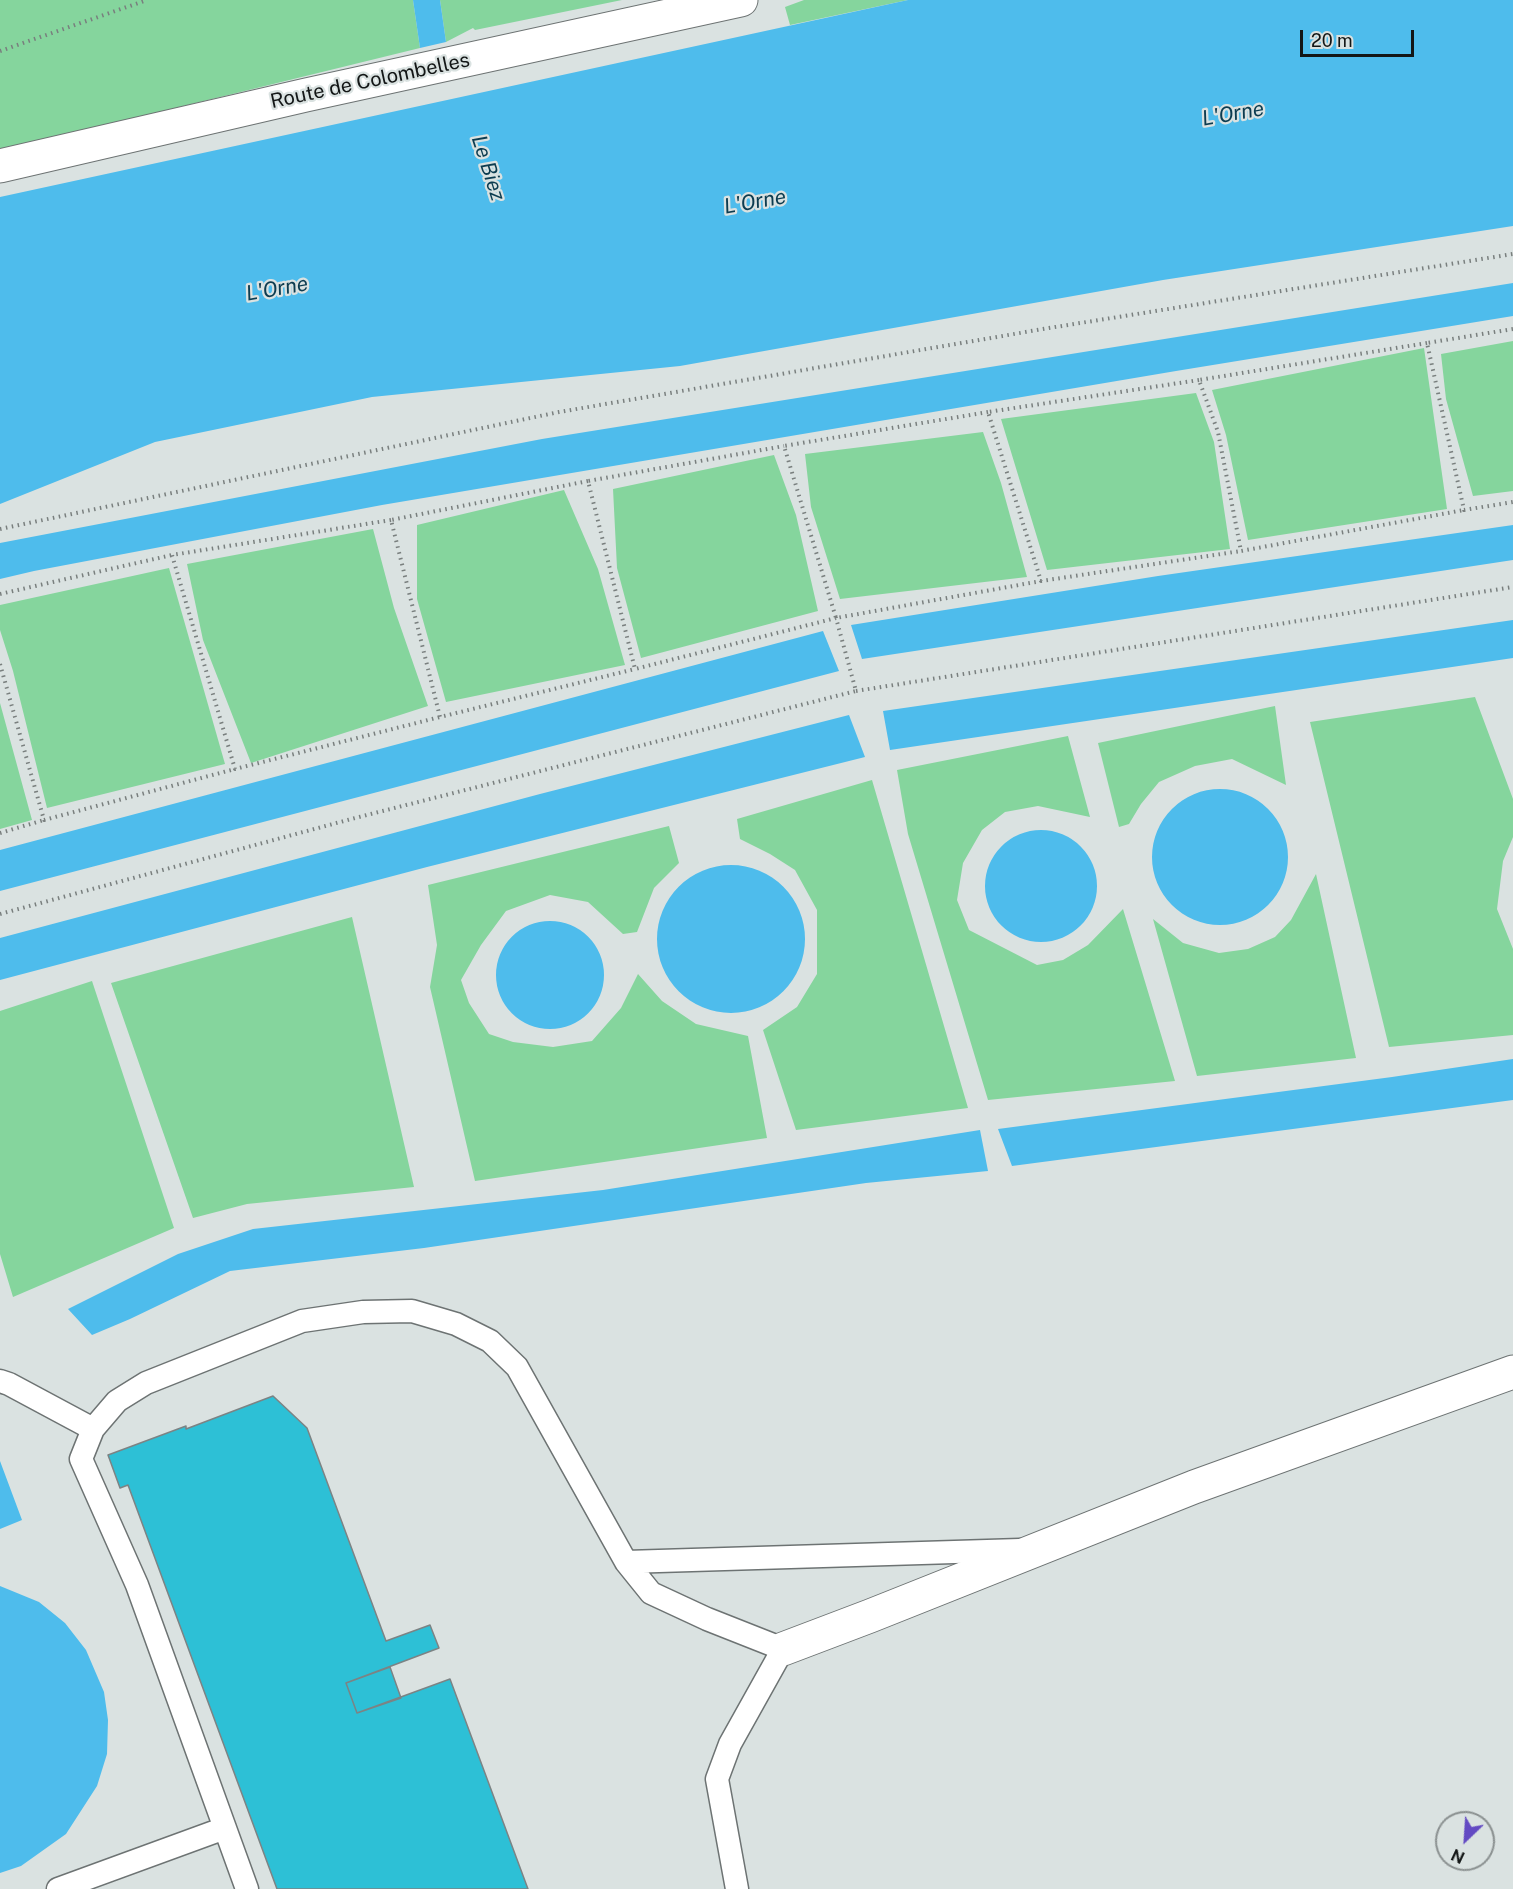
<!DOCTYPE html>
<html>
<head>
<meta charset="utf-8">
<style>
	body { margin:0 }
	#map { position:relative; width:1513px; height:1889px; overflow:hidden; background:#dae2e1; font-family:"Public Sans",sans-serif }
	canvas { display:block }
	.north { position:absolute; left:1435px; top:1811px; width:60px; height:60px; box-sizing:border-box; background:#dae2e1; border:2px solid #8a9090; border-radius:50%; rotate:205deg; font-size:16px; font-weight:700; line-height:24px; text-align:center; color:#131616 }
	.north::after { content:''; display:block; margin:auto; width:21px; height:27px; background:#634ac3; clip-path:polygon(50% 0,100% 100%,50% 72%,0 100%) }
	.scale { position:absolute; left:1300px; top:30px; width:114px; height:27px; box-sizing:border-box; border:3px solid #131616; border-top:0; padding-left:8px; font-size:18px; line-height:21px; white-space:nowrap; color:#131616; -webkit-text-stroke:4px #dae2e1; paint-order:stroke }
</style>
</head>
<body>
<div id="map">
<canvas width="1513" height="1889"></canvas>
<div class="north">N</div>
<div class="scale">20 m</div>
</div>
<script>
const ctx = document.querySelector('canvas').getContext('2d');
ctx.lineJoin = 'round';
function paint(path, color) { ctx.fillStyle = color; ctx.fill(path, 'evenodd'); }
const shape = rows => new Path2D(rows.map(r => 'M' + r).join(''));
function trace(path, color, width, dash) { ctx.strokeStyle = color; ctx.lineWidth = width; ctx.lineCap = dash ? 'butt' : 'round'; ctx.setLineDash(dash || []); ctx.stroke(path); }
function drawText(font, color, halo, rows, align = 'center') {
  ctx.font = font + ' "Public Sans",sans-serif'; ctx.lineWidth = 4.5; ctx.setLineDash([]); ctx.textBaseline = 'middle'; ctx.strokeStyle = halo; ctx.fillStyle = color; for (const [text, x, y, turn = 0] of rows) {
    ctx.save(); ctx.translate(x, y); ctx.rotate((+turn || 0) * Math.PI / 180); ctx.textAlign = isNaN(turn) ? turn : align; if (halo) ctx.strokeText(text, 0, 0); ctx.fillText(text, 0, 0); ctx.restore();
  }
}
paint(shape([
	[0,0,413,0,420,48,0,151],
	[440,0,622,0,475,30,473,28,446,42],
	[804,0,908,0,790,25,785,7],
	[1513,341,1513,491,1473,496,1446,399,1441,354],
	[1424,348,1447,509,1248,540,1226,435,1212,390],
	[1196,393,1214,442,1230,549,1047,570,1001,419],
	[983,432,1001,483,1027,577,840,599,811,507,805,454],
	[774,455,796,515,818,611,641,658,617,568,613,489],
	[564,490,598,569,625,665,446,702,417,599,417,525],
	[373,529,394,608,428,706,251,763,203,640,187,564],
	[169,568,225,764,47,808,13,671,0,630,0,605],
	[1475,697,1513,799,1513,837,1503,861,1497,909,1513,949,1513,1035,1389,1047,1310,722],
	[0,703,32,820,0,829],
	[1275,706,1286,785,1232,759,1195,766,1159,782,1141,804,1129,824,1119,827,1098,743],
	[1068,736,1090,817,1038,806,1005,812,982,830,963,863,957,900,969,930,1037,965,1063,960,1088,945,1123,909,1175,1081,988,1100,908,834,897,770],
	[872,780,968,1108,796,1130,763,1030,797,1007,817,974,817,910,795,870,770,854,740,839,737,819],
	[669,826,679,863,654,888,637,932,623,934,588,902,550,895,506,911,481,945,461,980,469,1003,489,1034,513,1042,553,1047,592,1041,621,1008,638,974,662,1001,696,1024,748,1036,767,1138,475,1181,430,987,437,945,428,885],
	[1316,874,1356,1058,1197,1076,1153,919,1183,943,1219,953,1248,949,1275,937,1291,920],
	[352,917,414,1187,247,1204,193,1218,111,983],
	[92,981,174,1228,13,1297,0,1254,0,1011]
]), '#85d59d');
paint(shape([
	[413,0,440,0,446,42,420,48],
	[908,0,1513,0,1513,226,1163,280,680,366,372,397,155,442,0,504,0,197],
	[1513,283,1513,316,1176,371,382,505,34,571,0,579,0,543,542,439],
	[1513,525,1513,560,862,659,851,625,1158,576],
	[1513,620,1513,658,890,750,883,711],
	[823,631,839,671,0,891,0,850],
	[849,715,865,757,427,867,0,980,0,938,540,794],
	'1152 857a68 68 0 1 1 136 0a68 68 0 1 1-136 0Z',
	'985 886a56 56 0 1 1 112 0a56 56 0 1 1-112 0Z',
	'657 939a74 74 0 1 1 148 0a74 74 0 1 1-148 0Z',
	'496 975a54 54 0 1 1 108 0a54 54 0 1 1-108 0Z',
	[1513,1059,1513,1100,1012,1166,998,1129,1392,1077],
	[980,1130,988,1171,866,1183,424,1248,230,1271,130,1319,92,1335,68,1309,178,1254,253,1229,603,1190],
	[0,1461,22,1520,0,1529],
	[0,1586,39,1602,65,1623,86,1650,104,1692,108,1720,107,1754,97,1786,66,1834,21,1866,0,1873]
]), '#4ebcec');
const building = shape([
	[273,1396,307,1428,386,1641,430,1625,439,1648,346,1683,357,1713,450,1679,528,1889,277,1889,128,1485,120,1488,108,1455,186,1426,186,1429,273,1396],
	[390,1667,401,1698,357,1713,346,1683,390,1667]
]);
paint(building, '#2dc0d6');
trace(building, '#7c8384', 1.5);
const lane = shape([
	[0,1381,9,1384,93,1429],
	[626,1562,1020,1550],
	[58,1889,225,1828],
	[247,1889,137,1585,81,1459,93,1429,117,1401,146,1383,302,1321,363,1312,412,1311,456,1324,490,1341,517,1367,626,1562,651,1593,707,1619,783,1649,730,1744,717,1779,737,1889]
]);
const street = shape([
	[0,166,306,95,741,0],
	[783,1649,870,1616,1194,1487,1513,1372]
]);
trace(lane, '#6d7373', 25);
trace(street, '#6d7373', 35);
trace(shape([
	[0,51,147,0],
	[1513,329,1427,343,1464,510,1513,502],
	[1427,343,1199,380,1218,432,1241,551,1464,510],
	[1199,380,988,412,1041,581,1241,551],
	[988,412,784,446,836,618,1041,581],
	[588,481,391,520,440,717,635,669],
	[391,520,172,555,235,769,440,717],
	[0,529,559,412,1049,328,1513,254],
	[0,594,172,555],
	[0,664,44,820,235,769],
	[856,691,1513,587],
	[0,833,44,820],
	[0,914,355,818,856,691,836,618,635,669,588,481,784,446]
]), '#797f7e', 4, [1.5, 4.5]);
trace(lane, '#fff', 22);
trace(street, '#fff', 33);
drawText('20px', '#131616', '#dae2e1', [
	["Route de Colombelles",370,81,-12]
]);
drawText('italic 21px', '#0c3c50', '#dae2e1', [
	["L'Orne",1233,114,-10],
	["Le Biez",488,168,72],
	["L'Orne",755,202,-10],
	["L'Orne",277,289,-10]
]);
</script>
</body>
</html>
